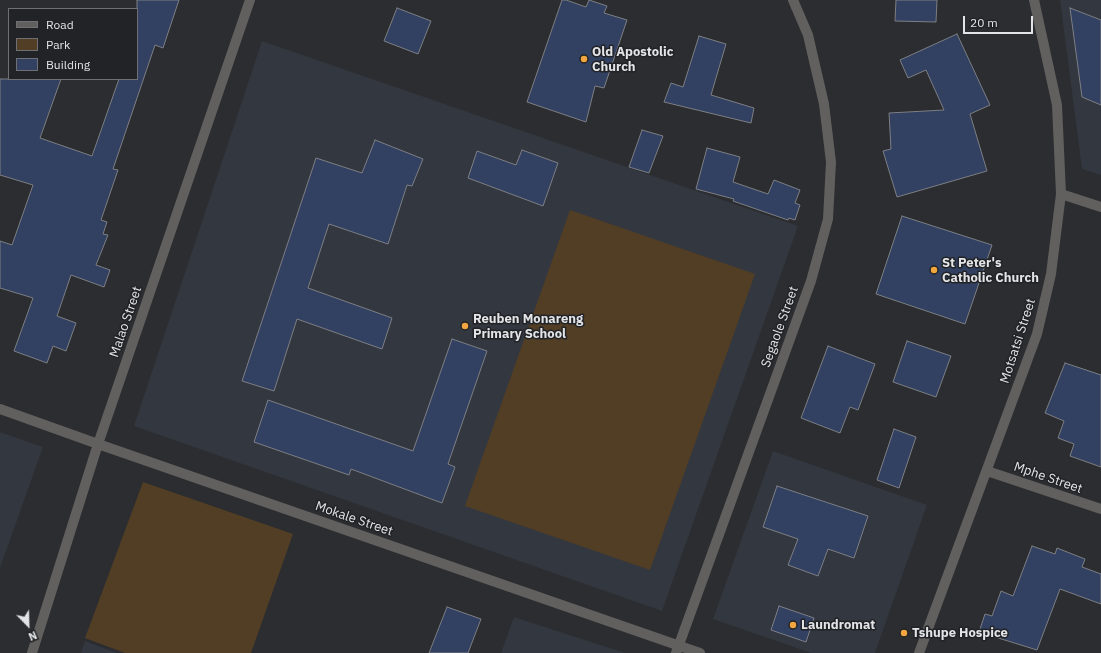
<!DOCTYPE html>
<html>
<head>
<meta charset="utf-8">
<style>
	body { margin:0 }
	#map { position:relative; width:1101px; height:653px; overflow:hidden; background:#2b2d30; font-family:"IBM Plex Sans",sans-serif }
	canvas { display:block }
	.legend { position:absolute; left:8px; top:8px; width:130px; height:72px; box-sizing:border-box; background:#212326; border:1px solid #6f7073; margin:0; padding:5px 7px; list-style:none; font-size:12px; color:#e3e4e7 }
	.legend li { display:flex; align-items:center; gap:8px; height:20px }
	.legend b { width:20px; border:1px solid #6f7073 }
	.north { position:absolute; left:8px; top:605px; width:40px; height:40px; -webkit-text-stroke:3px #212326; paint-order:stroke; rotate:157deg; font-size:11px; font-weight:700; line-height:16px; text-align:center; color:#e3e4e7 }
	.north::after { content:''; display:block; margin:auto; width:14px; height:18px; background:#e3e4e7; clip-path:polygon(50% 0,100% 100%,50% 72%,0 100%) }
	.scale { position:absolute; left:963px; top:16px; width:70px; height:18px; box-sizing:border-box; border:2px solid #e3e4e7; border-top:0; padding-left:5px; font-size:12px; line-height:14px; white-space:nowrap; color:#e3e4e7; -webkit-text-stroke:3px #212326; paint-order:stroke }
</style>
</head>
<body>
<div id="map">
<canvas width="1101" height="653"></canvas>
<ul class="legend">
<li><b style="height:5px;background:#62605e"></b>Road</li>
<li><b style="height:11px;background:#523e25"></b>Park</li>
<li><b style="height:11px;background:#324061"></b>Building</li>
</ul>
<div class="north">N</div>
<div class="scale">20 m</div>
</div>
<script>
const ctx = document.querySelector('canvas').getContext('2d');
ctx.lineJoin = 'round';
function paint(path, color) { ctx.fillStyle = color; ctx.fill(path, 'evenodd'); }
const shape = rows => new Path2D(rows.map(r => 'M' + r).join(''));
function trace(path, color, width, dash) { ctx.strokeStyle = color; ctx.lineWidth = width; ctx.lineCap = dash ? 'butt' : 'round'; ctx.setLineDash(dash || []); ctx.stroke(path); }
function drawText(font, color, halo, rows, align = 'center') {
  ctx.font = font + ' "IBM Plex Sans",sans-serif'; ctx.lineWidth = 3; ctx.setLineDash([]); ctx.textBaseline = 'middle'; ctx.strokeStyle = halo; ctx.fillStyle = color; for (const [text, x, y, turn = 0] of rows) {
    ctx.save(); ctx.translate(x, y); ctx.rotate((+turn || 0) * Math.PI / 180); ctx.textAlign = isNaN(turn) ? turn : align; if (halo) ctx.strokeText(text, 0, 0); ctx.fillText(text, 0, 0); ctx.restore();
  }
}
paint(shape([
	[1060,0,1101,0,1101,175,1082,169],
	[262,41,798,226,662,611,134,426],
	[0,432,43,447,0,568],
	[773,451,927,505,875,653,811,653,713,619],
	[514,617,625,653,501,653],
	[85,641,117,653,81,653]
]), '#33373f');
paint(shape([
	[570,210,755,274,650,570,465,506],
	[143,482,293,534,251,653,125,653,85,638]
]), '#523e25');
const building = shape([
	[137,0,179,0,163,48,155,45,113,169,118,170,101,220,107,222,103,234,108,235,96,265,110,270,104,287,71,275,57,316,76,323,66,351,53,346,47,363,14,351,33,298,0,288,0,241,12,245,33,185,0,175,0,79,61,79,40,138,92,156,119,79,137,79,137,0],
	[562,0,566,0,586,7,589,0,607,6,604,13,627,20,604,88,595,86,586,122,527,102,562,0],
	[896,0,937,0,936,22,895,21,896,0],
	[397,8,431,21,418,54,384,41,397,8],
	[1070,8,1101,20,1101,105,1082,97,1070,8],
	[957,34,990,105,970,114,987,171,897,197,883,151,891,149,889,113,944,110,926,70,908,78,900,60,957,34],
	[699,36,726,44,711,95,754,108,751,123,664,102,671,83,683,87,699,36],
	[642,130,663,136,649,173,629,167,642,130],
	[375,140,423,159,412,186,407,185,388,244,329,224,308,288,392,318,382,349,297,319,274,391,242,381,316,158,362,173,375,140],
	[707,148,740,157,733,182,768,194,774,180,800,190,795,203,800,205,795,220,789,218,788,220,733,201,734,199,696,189,707,148],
	[522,150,558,163,543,206,468,178,477,151,516,165,522,150],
	[902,216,992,245,965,324,876,294,902,216],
	[452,339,487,351,448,464,455,467,442,503,351,469,349,475,254,442,268,400,413,451,452,339],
	[907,341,951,356,936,397,893,382,907,341],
	[828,346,875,364,858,410,850,407,840,433,801,418,828,346],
	[1065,363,1101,375,1101,467,1070,456,1074,444,1058,438,1064,421,1045,413,1065,363],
	[894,429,916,437,899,488,877,480,894,429],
	[777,486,868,516,854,558,828,549,818,576,788,565,798,539,763,527,777,486],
	[1032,546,1055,554,1057,548,1085,559,1082,567,1101,574,1101,604,1060,589,1037,650,979,632,985,614,992,616,1001,591,1013,596,1032,546],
	[779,606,814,618,806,642,771,630,779,606],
	[447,607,481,619,468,653,429,653,447,607]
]);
paint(building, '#324061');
trace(building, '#7d7f83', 1);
trace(shape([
	[1061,194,1101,207],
	[0,409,98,444,700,653],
	[987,471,1101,509],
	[32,653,98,444,250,0],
	[676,653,811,281,828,219,831,162,824,104,808,35,793,0],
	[919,653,1037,334,1051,274,1061,194,1057,105,1034,0]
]), '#62605e', 10);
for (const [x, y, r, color] of [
	[584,59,4,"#f1a640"],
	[934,270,4,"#f1a640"],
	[465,326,4,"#f1a640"],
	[793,625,4,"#f1a640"],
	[904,633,4,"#f1a640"]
]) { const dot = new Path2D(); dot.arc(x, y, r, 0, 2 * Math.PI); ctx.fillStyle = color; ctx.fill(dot); trace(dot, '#212326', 1.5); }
drawText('bold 13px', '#e3e4e7', '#212326', [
	["Old Apostolic",592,52],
	["Church",592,67],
	["St Peter's",942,263],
	["Catholic Church",942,278],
	["Reuben Monareng",473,319],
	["Primary School",473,334],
	["Laundromat",801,625],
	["Tshupe Hospice",912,633]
], 'left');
drawText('13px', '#e3e4e7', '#212326', [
	["Malao Street",126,322,-71],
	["Segaole Street",780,327,-70],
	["Motsatsi Street",1018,341,-72],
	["Mphe Street",1048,478,19],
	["Mokale Street",354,519,19]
]);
</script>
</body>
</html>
